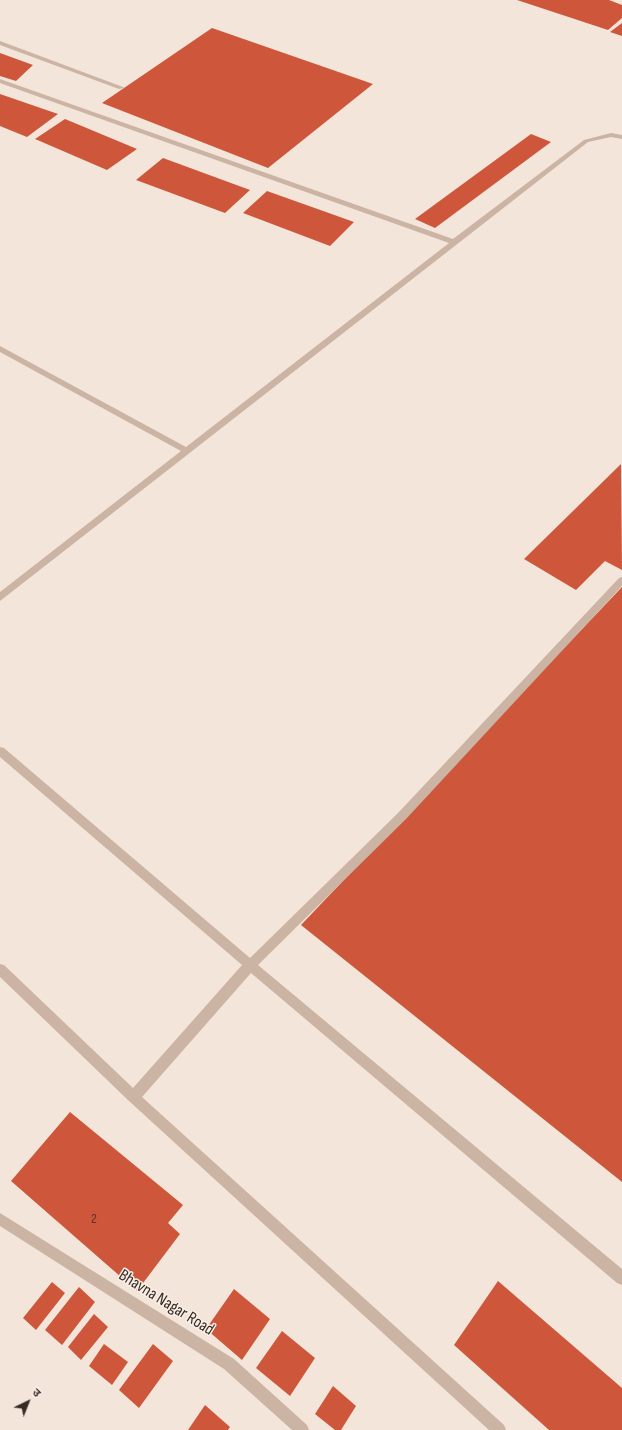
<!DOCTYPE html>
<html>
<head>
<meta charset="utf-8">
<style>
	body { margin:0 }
	#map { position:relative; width:622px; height:1430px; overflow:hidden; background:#f3e5d9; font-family:"Sofia Sans Condensed","Noto Sans Devanagari",sans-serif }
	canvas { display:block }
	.north { position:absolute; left:8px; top:1382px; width:40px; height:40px; -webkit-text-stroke:3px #faefe5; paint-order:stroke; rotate:43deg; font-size:11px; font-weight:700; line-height:16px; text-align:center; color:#362a26 }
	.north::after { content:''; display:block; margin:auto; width:14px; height:18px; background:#362a26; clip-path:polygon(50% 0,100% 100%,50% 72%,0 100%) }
</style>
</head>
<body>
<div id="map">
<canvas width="622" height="1430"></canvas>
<div class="north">उ</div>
</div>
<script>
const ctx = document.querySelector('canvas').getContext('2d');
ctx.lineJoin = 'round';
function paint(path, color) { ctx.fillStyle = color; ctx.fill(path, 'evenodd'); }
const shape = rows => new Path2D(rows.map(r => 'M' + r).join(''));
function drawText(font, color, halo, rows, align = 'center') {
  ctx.font = font + ' "Sofia Sans Condensed",sans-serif'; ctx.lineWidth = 3; ctx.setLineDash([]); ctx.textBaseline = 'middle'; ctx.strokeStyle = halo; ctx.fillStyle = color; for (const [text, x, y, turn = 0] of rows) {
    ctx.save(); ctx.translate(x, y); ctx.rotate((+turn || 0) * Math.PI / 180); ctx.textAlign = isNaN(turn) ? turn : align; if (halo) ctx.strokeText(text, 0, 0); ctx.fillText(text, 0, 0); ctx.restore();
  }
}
paint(shape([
	[517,0,609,0,622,5,622,18,608,30],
	[622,23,622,36,610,32],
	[212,28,373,84,268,168,102,103],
	[0,53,33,65,16,81,0,76],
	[0,94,58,114,27,137,0,126],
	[65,119,137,149,107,170,35,139],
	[531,134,551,142,435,228,415,219],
	[163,158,250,190,225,213,136,180],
	[267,191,354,222,330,246,243,213],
	[621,464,622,570,605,561,576,590,524,559],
	[622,587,622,1182,301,925],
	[70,1112,183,1205,168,1223,180,1234,137,1291,11,1181],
	[498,1281,622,1388,622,1430,549,1430,454,1345],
	[52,1282,65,1293,36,1330,23,1318],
	[79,1287,95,1302,62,1345,45,1330],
	[234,1289,270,1319,242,1360,206,1329],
	[94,1314,108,1327,81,1360,68,1347],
	[282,1331,315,1358,290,1396,256,1368],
	[104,1344,128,1362,112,1385,89,1366],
	[153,1344,173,1361,139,1408,119,1390],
	[333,1386,356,1406,341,1430,335,1430,315,1414],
	[205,1405,230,1427,228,1430,188,1430]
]), '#ce573b');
paint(shape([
	[0,41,123,87,124,88,119,89,0,45,0,41],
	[0,79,453,239,584,140,611,133,622,135,622,139,611,137,588,142,0,601,0,592,181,451,0,352,0,346,186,447,449,243,0,83,0,79],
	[622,577,622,586,406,819,258,965,622,1269,622,1285,617,1283,251,973,142,1097,504,1425,506,1430,489,1430,129,1101,0,977,0,964,4,965,133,1088,242,965,0,757,0,747,4,748,250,958,398,813,619,578,622,577],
	[0,1213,234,1359,307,1425,309,1430,292,1430,224,1369,0,1226,0,1213]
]), '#ccb4a4');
drawText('14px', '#5c352b', null, [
	["2",94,1219]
]);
drawText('17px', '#362a26', '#faefe5', [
	["Bhavna Nagar Road",166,1303,32]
]);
</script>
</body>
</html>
